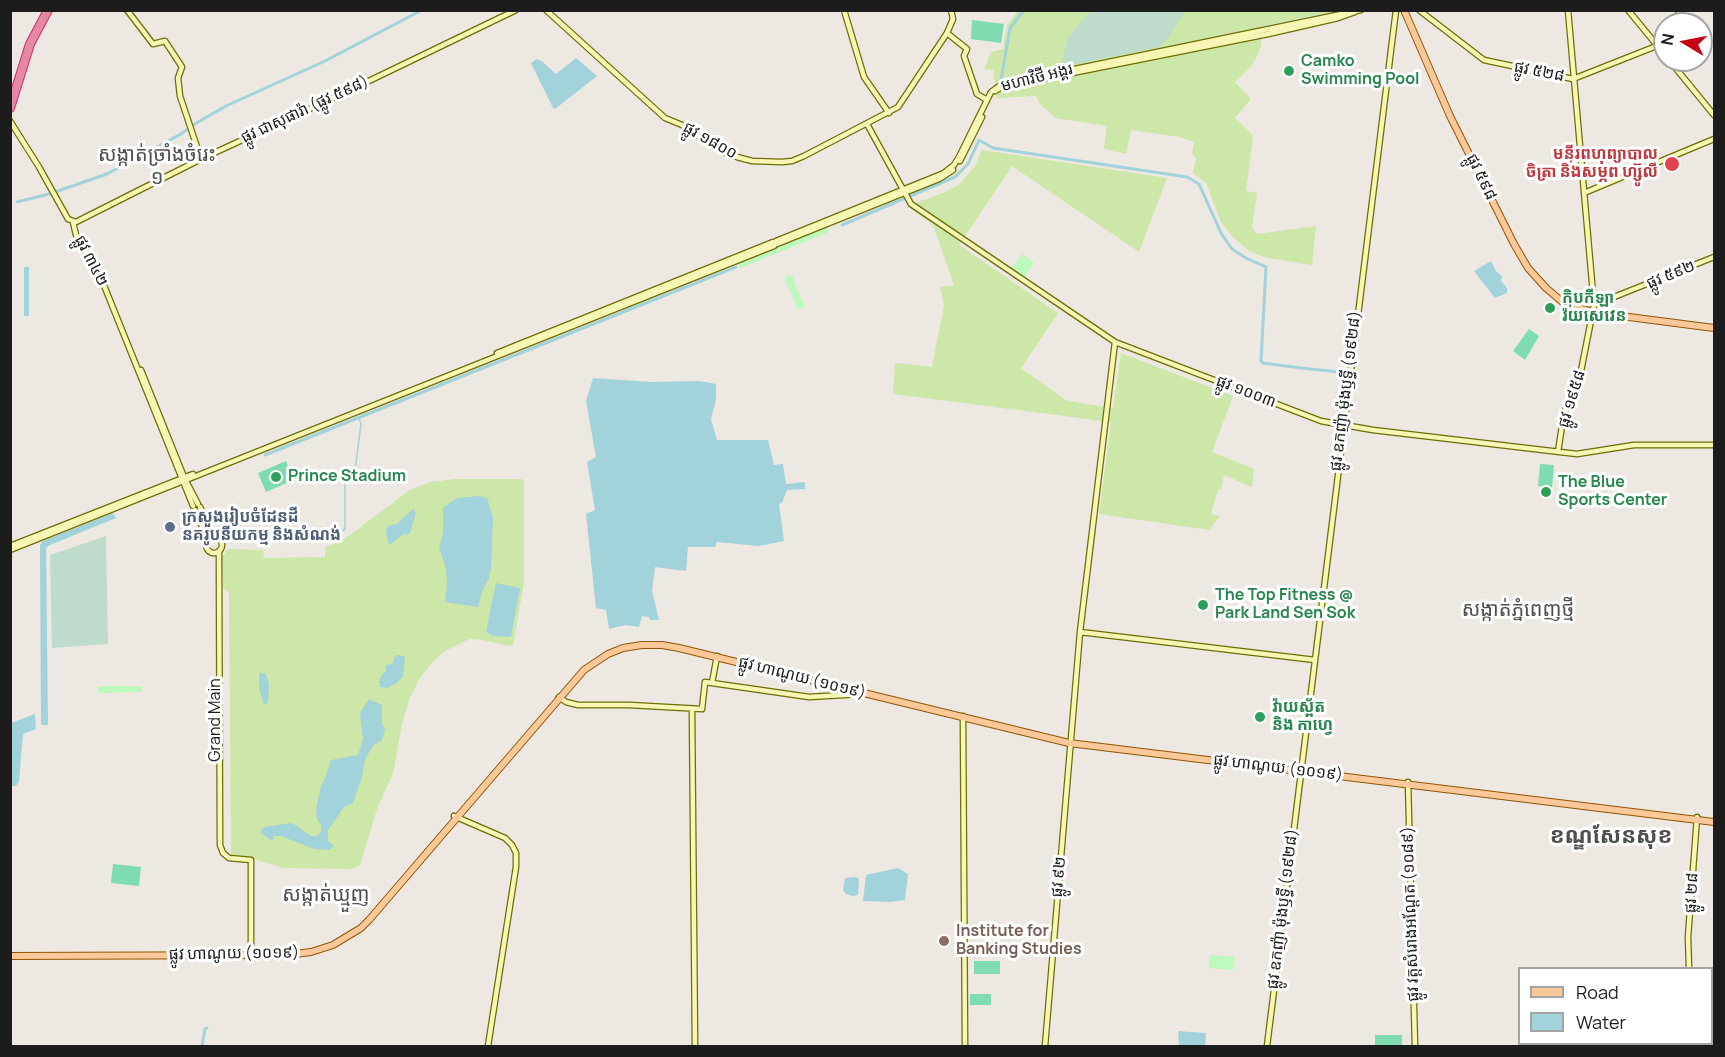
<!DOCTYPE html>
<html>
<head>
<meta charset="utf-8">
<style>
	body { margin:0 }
	#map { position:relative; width:1725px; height:1057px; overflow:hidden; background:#ede8e1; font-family:Manrope,sans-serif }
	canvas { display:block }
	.frame { position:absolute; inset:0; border:12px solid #1c1c1c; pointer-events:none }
	.legend { position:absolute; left:1518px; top:967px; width:195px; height:78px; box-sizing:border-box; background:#fff; border:2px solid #a4a4a4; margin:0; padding:8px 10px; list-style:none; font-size:18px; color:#1c1c1c }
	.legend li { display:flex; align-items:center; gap:12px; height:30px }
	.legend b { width:30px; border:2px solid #a4a4a4 }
	.north { position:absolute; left:1653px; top:12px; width:60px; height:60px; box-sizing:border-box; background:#fff; border:2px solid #a4a4a4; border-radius:50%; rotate:280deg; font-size:16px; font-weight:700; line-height:24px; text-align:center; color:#1c1c1c }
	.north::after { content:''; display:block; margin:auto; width:21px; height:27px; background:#c40313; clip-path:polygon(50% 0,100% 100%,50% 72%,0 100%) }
</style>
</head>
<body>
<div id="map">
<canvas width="1725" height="1057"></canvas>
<div class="frame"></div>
<ul class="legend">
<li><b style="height:8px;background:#fac899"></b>Road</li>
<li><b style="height:16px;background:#a2d2da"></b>Water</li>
</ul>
<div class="north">N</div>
</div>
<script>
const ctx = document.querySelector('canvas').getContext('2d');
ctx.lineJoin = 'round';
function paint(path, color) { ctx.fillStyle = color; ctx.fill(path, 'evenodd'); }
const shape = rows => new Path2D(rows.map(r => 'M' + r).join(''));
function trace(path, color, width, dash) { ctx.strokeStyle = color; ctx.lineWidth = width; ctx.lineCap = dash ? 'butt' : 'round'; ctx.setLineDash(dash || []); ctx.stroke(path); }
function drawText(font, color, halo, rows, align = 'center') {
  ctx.font = font + ' Manrope,"Noto Sans Khmer",sans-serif'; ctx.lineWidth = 6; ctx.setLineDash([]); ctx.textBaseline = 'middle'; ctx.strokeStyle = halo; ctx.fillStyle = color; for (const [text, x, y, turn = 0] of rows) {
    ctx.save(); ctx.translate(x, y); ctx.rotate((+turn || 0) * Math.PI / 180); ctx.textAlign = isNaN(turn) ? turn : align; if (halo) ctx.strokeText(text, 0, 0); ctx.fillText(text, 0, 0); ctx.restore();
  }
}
paint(shape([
	[1018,11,1338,11,1262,26,1261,46,1257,56,1251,66,1235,82,1251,99,1235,118,1253,136,1246,191,1257,193,1252,228,1257,234,1316,226,1312,265,1263,257,1249,251,1232,236,1221,222,1206,183,1193,173,1196,158,1192,154,1194,142,1180,137,1131,130,1126,154,1104,149,1107,126,1056,118,1040,104,1036,96,997,98,993,70,984,69,991,52,1003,49,1007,25],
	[982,150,1167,178,1139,252,1012,166,959,245,1058,313,1021,368,1067,401,1113,408,1121,353,1233,396,1212,452,1254,469,1252,487,1224,475,1221,489,1218,490,1211,514,1220,516,1209,530,1099,514,1111,422,893,394,895,363,932,367,944,306,940,287,954,285,933,225,907,206,943,193,960,184,975,166],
	[456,479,521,479,524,481,524,582,513,645,510,646,476,639,469,639,445,651,432,663,420,678,410,697,402,724,393,774,378,806,360,865,352,869,283,868,252,858,231,855,229,592,223,588,222,557,228,549,263,550,264,558,325,557,325,547,340,542,350,535,410,490,431,482]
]), '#cce7a7');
paint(shape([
	[1098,10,1185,10,1185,11,1169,37,1159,47,1061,67,1068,37,1088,14],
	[106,536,108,644,52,648,50,555]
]), '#bedbcb');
paint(shape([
	[827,227,829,232,740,268,738,263],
	[1022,254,1034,263,1024,277,1011,269],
	[789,275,792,276,805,307,798,310,785,279,786,276],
	[98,686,142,686,142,692,98,693],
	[1209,955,1235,957,1233,970,1209,968]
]), '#bdf8bd');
paint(shape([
	[972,20,1004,24,1001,43,971,39],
	[1529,329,1539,336,1525,360,1513,351],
	[286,461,294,480,266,492,258,473],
	[1540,464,1554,465,1552,488,1538,486],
	[113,864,141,867,139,886,111,883],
	[974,961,1000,961,1000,974,974,974],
	[970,994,991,994,991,1005,970,1005],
	[1375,1035,1402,1035,1402,1046,1375,1046]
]), '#7fdcb1');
paint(shape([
	[576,58,597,76,555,109,553,108,531,63,537,59,543,62,556,74],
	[1491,261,1496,271,1502,276,1501,281,1507,288,1507,293,1495,298,1474,271],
	[24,267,29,267,29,316,24,316],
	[593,378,652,382,699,381,716,384,716,400,711,419,717,440,768,440,774,465,783,464,786,484,805,482,805,489,787,490,782,503,779,504,784,541,759,546,717,542,715,547,688,547,686,571,655,567,652,591,659,620,650,620,649,617,642,616,639,627,626,625,609,629,606,610,596,608,586,514,595,510,587,462,596,457,586,401],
	[479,496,487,498,493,517,491,569,489,578,482,592,478,607,445,602,447,583,446,569,439,547,443,533,443,508,457,498],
	[413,509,416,513,410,533,407,535,403,534,391,544,388,543,386,530,388,526,397,524],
	[113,513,116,518,50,545,46,548,48,725,41,725,40,545,43,541],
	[496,583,520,588,511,637,493,636,486,632],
	[396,655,405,656,403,676,397,683,387,688,380,687,379,682,382,674,386,672,386,665,392,664],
	[259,673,264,673,266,675,269,684,268,703,264,704,259,689],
	[369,699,382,705,382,724,385,729,382,740,373,746,365,759,362,777,353,803,344,807,328,830,328,841,334,846,330,850,314,849,281,836,274,836,272,841,260,832,264,827,292,823,311,836,317,836,321,832,321,825,317,819,316,809,321,786,326,776,331,760,358,755,363,739,360,713],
	[35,714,36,729,23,734,19,781,16,786,11,786,11,723],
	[898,868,908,874,905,900,889,902,863,901,866,875],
	[854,877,858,878,859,881,858,895,853,896,846,894,843,890,845,878],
	[1178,1031,1206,1033,1205,1046,1179,1046]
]), '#a2d2da');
trace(shape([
	[267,539,324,538,337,534,345,529,345,470,355,470,361,424,359,418]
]), '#a2d2da', 1.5);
trace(shape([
	[1001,80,1010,28,1024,10],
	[17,202,49,194,107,174,181,134,193,125,226,106,325,61,422,10],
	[842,225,955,177,968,164,979,140,993,148,1187,177,1199,184,1221,233,1232,249,1246,258,1266,267,1261,361,1263,363,1301,368,1348,373],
	[265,455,736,267],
	[202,1046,205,1029,207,1028]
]), '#a2d2da', 3);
const secondary = shape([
	[127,10,153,44,165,41,182,67,178,78,180,96,201,159],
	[546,10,665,118,682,125,725,153,737,157,752,161,782,162,792,161,804,156,898,107,947,33,953,19,951,10],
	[844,10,864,77,889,113],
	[1419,10,1484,60,1573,79,1654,47,1665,34],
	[1628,10,1665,55],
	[1672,24,1681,10],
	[947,33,967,49,964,56,977,94,987,100],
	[1669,60,1714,115],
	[995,91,1002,87,1268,34,1338,18,1355,12],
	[10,121,39,167,68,219,76,222,201,159,344,93,516,10],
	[867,124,911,204,1115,342,1321,421,1373,430,1577,454,1634,445,1714,445],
	[960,161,982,117],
	[1584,193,1714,139],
	[73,222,76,235,103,283,193,506],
	[776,241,944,173,954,165,959,157,991,92,1002,84,1361,10],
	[777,244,939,179,953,170],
	[1594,305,1714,257],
	[497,353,773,242],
	[141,370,184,477,198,504],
	[1558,452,1564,413,1580,376,1594,305,1568,10],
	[200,507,214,537],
	[195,510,208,540],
	'206 545a8 8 0 1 1 16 0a8 8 0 1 1-16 0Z',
	[10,546,193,474],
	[10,550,774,246],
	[219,551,220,845,223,853,229,858,251,860,251,955],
	[1080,632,1315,660],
	[712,683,717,656],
	[559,697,566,702,578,705,629,705,702,709,705,682,809,697,862,694],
	[692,709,695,1046],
	[963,716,965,1046],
	[1408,782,1415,1046],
	[454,816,505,838,512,845,516,853,516,867,488,1046],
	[1689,968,1688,937,1697,817],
	[1045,1046,1080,632,1115,342],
	[1267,1046,1396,10],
	[1684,1046,1684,1044]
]);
const primary = shape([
	[1404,10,1450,116,1514,244,1528,268,1546,288,1566,305,1598,313,1714,328],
	[10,956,287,955,311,952,333,945,361,928,369,920,584,670,608,654,623,648,642,645,662,645,679,648,1069,743,1714,822]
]);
const highway = shape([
	[10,108,30,44,48,10]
]);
trace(secondary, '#6c6f06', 7);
trace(primary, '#915603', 8);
trace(highway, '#d3266f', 10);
trace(secondary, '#f8f6b4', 4.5);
trace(primary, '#fac899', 6);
trace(highway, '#e489a1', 8);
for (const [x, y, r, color] of [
	[1289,71,6,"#2e9e5b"],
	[1672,164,8,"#e0444e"],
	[1550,308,6,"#2e9e5b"],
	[276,477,6,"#2e9e5b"],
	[1546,492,6,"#2e9e5b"],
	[170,527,6,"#5c6f8a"],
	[1203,605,6,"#2e9e5b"],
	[1260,717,6,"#2e9e5b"],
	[944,941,6,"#8d6e63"]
]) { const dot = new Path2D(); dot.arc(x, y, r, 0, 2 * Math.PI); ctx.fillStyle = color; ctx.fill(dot); trace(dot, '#fff', 2); }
drawText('bold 16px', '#27864d', '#fff', [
	["Camko",1301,62],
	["Swimming Pool",1301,80],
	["ក្លិបកីឡា",1562,299],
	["រ៉យសេវេន",1562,317],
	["Prince Stadium",288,477],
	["The Blue",1558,483],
	["Sports Center",1558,501],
	["The Top Fitness @",1215,596],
	["Park Land Sen Sok",1215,614],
	["វ៉ាយស្ព័ត",1272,708],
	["និង កាហ្វេ",1272,726]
], 'left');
drawText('16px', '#1c1c1c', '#fff', [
	["ផ្លូវ ៥២៨",1539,72,11],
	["មហាវិថី អង្គរ",1037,78,-14],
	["ផ្លូវ ជាសុផារ៉ា (ផ្លូវ ៥៩៨)",305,110,-25],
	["ផ្លូវ ១៨០០",710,141,29],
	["ផ្លូវ ៥៩៨",1481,177,64],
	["ផ្លូវ ៣៤២",91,261,63],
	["ផ្លូវ ៥៩២",1671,275,-23],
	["ផ្លូវ ឧកញ៉ា ម៉ុងឫទ្ធី (១៩២៨)",1346,391,-83],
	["ផ្លូវ ១០០៣",1246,392,21],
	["ផ្លូវ ១៩៥៨",1572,399,-73],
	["ផ្លូវ ហាណូយ (១០១៩)",802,678,14],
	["Grand Main",216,720,-90],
	["ផ្លូវ ហាណូយ (១០១៩)",1278,768,7],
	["ផ្លូវ ៩២",1059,877,-85],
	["ផ្លូវ ២៨",1692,893,-87],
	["ផ្លូវ ឧកញ៉ា ម៉ុងឫទ្ធី (១៩២៨)",1283,909,-83],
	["ផ្លូវ វត្តសំរោងអណ្ដែត (១០៨៩)",1411,914,-92],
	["ផ្លូវ ហាណូយ (១០១៩)",234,954,-1]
]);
drawText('bold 16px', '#be3a42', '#fff', [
	["មន្ទីរពហុព្យាបាល",1658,155],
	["ចិត្រា និងសម្ភព ហ្ស៊ូលី",1658,173]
], 'right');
drawText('bold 16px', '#4e5e75', '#fff', [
	["ក្រសួងរៀបចំដែនដី",182,518],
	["នគរូបនីយកម្ម និងសំណង់",182,536]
], 'left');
drawText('bold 16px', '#785e54', '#fff', [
	["Institute for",956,932],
	["Banking Studies",956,950]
], 'left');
drawText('20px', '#4f4f4f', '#fff', [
	["សង្កាត់ច្រាំងចំរេះ",157,155],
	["១",157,178],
	["សង្កាត់ភ្នំពេញថ្មី",1518,610],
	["សង្កាត់ឃ្មួញ",326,895]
]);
drawText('bold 22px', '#4f4f4f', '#fff', [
	["ខណ្ឌសែនសុខ",1611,837]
]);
</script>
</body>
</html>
